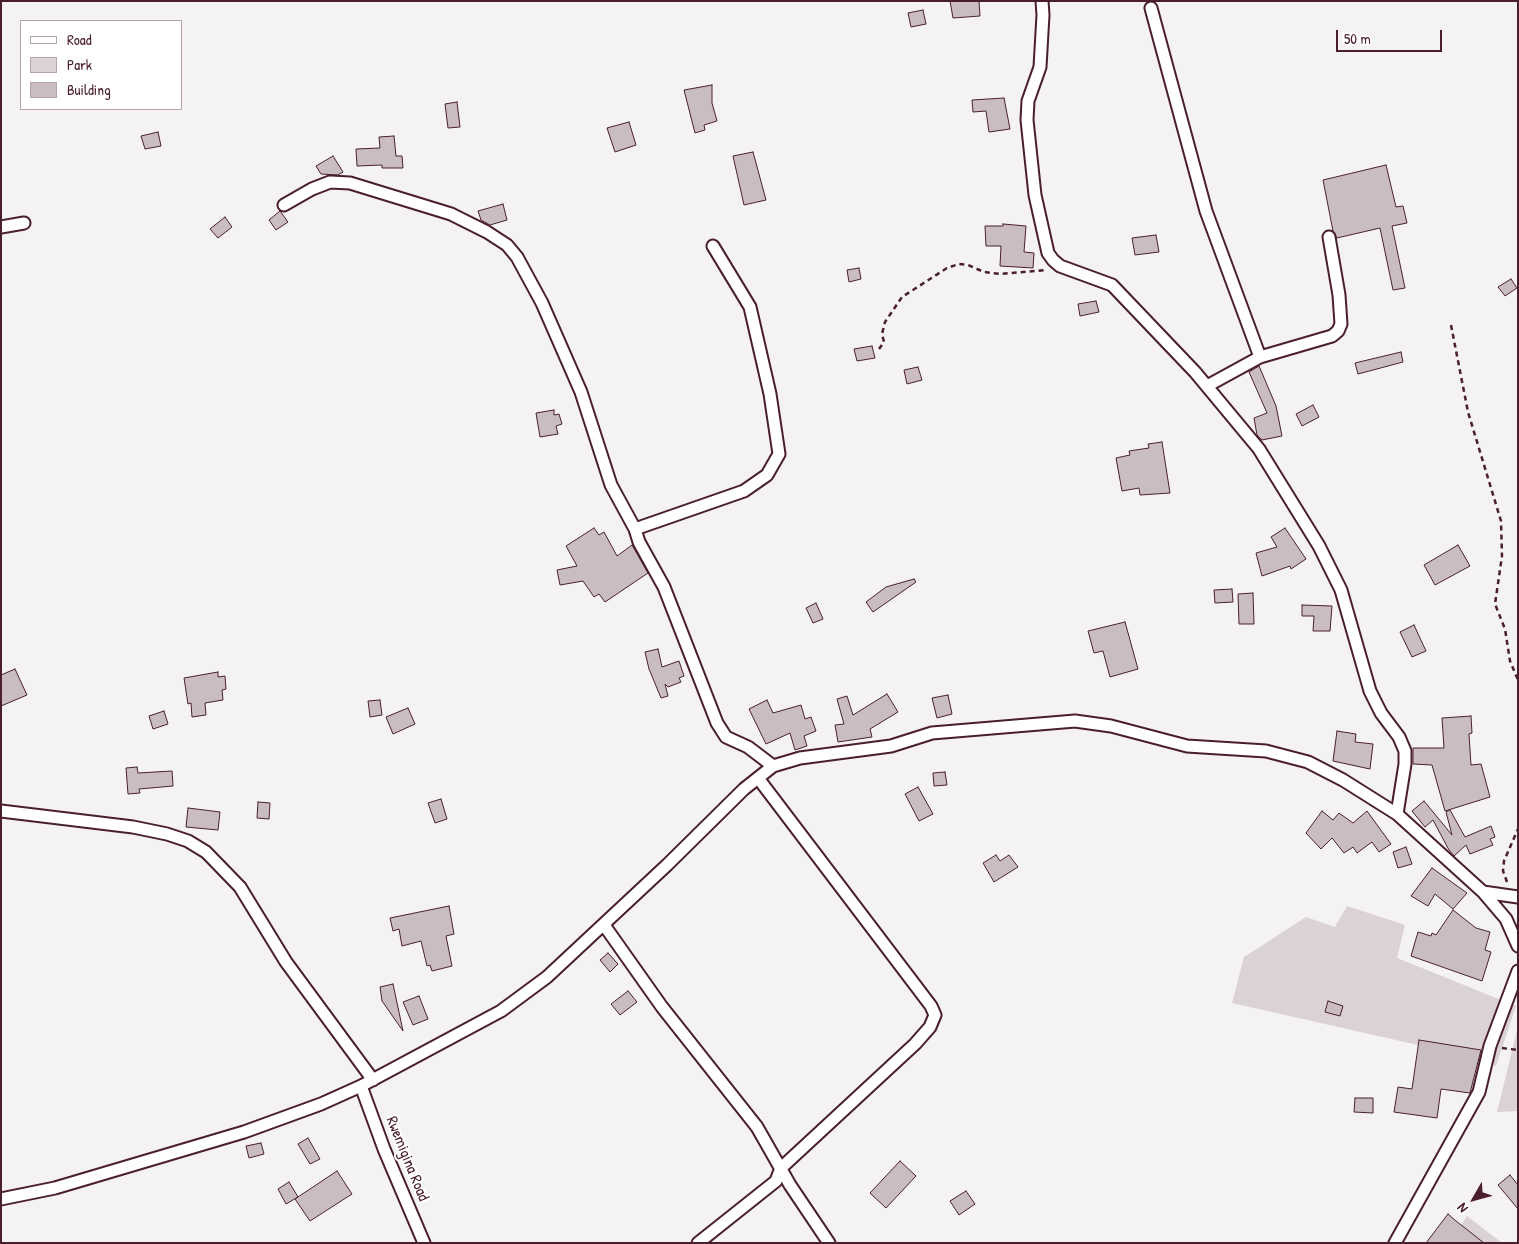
<!DOCTYPE html>
<html>
<head>
<meta charset="utf-8">
<style>
	body { margin:0 }
	#map { position:relative; width:1519px; height:1244px; overflow:hidden; background:#f4f2f2; font-family:"Patrick Hand",sans-serif }
	canvas { display:block }
	.frame { position:absolute; inset:0; border:2px solid #4a1f2b; pointer-events:none }
	.legend { position:absolute; left:20px; top:20px; width:162px; height:90px; box-sizing:border-box; background:#fff; border:1px solid #b7a5aa; margin:0; padding:6px 9px; list-style:none; font-size:15px; color:#4a1f2b }
	.legend li { display:flex; align-items:center; gap:10px; height:25px }
	.legend b { width:25px; border:1px solid #b7a5aa }
	.north { position:absolute; left:1449px; top:1174px; width:50px; height:50px; -webkit-text-stroke:4px #fff; paint-order:stroke; rotate:232deg; font-size:14px; font-weight:700; line-height:20px; text-align:center; color:#4a1f2b }
	.north::after { content:''; display:block; margin:auto; width:18px; height:22px; background:#4a1f2b; clip-path:polygon(50% 0,100% 100%,50% 72%,0 100%) }
	.scale { position:absolute; left:1336px; top:30px; width:106px; height:22px; box-sizing:border-box; border:2px solid #4a1f2b; border-top:0; padding-left:6px; font-size:15px; line-height:18px; white-space:nowrap; color:#4a1f2b; -webkit-text-stroke:4px #fff; paint-order:stroke }
</style>
</head>
<body>
<div id="map">
<canvas width="1519" height="1244"></canvas>
<div class="frame"></div>
<ul class="legend">
<li><b style="height:6px;background:#fff"></b>Road</li>
<li><b style="height:14px;background:#dbd2d5"></b>Park</li>
<li><b style="height:14px;background:#cabdc1"></b>Building</li>
</ul>
<div class="north">N</div>
<div class="scale">50 m</div>
</div>
<script>
const ctx = document.querySelector('canvas').getContext('2d');
ctx.lineJoin = 'round';
function paint(path, color) { ctx.fillStyle = color; ctx.fill(path, 'evenodd'); }
const shape = rows => new Path2D(rows.map(r => 'M' + r).join(''));
function trace(path, color, width, dash) { ctx.strokeStyle = color; ctx.lineWidth = width; ctx.lineCap = dash ? 'butt' : 'round'; ctx.setLineDash(dash || []); ctx.stroke(path); }
function drawText(font, color, halo, rows, align = 'center') {
  ctx.font = font + ' "Patrick Hand",sans-serif'; ctx.lineWidth = 4; ctx.setLineDash([]); ctx.textBaseline = 'middle'; ctx.strokeStyle = halo; ctx.fillStyle = color; for (const [text, x, y, turn = 0] of rows) {
    ctx.save(); ctx.translate(x, y); ctx.rotate((+turn || 0) * Math.PI / 180); ctx.textAlign = isNaN(turn) ? turn : align; if (halo) ctx.strokeText(text, 0, 0); ctx.fillText(text, 0, 0); ctx.restore();
  }
}
paint(shape([
	[1347,906,1405,925,1397,958,1516,1006,1496,1066,1418,1045,1232,1003,1244,957,1306,917,1335,927],
	[1517,1030,1518,1111,1497,1112],
	[1467,1216,1502,1243,1450,1243]
]), '#dbd2d5');
const building = shape([
	[950,1,979,1,980,16,953,18,950,1],
	[923,10,926,24,911,27,908,13,923,10],
	[712,85,712,103,717,121,704,125,705,130,695,133,684,90,712,85],
	[1004,98,1010,129,989,132,986,111,973,112,972,100,1004,98],
	[457,102,460,127,448,128,445,104,457,102],
	[629,122,636,145,615,152,607,128,629,122],
	[158,132,161,146,145,149,141,136,158,132],
	[394,136,396,156,402,156,403,168,382,168,382,165,357,166,356,149,380,148,379,137,394,136],
	[753,152,766,200,744,205,733,156,753,152],
	[333,156,343,172,338,175,321,174,316,166,333,156],
	[1386,165,1396,207,1403,206,1407,223,1392,226,1405,288,1393,290,1380,228,1337,238,1333,231,1323,180,1386,165],
	[503,204,507,220,490,225,481,220,478,211,503,204],
	[280,211,288,222,276,230,269,220,280,211],
	[225,217,232,227,218,238,210,229,225,217],
	[1003,224,1026,226,1024,252,1034,253,1033,268,1000,266,1001,246,986,246,985,226,1003,226,1003,224],
	[1156,235,1159,252,1135,255,1132,238,1156,235],
	[859,268,861,279,849,282,847,270,859,268],
	[1511,279,1517,288,1505,296,1498,287,1511,279],
	[1096,301,1099,312,1080,316,1078,304,1096,301],
	[872,346,875,358,857,361,854,349,872,346],
	[1401,352,1403,362,1358,374,1355,363,1401,352],
	[1259,366,1276,406,1282,436,1262,440,1257,435,1254,418,1267,413,1249,372,1259,366],
	[918,367,922,380,907,384,904,370,918,367],
	[1313,405,1319,417,1302,426,1296,414,1313,405],
	[554,410,554,415,559,414,562,424,556,426,558,434,540,437,536,413,554,410],
	[1162,442,1170,493,1140,495,1139,488,1122,491,1116,458,1130,455,1129,451,1149,448,1148,444,1162,442],
	[594,528,599,535,604,532,617,556,632,545,648,573,605,602,599,594,594,597,583,581,560,585,557,570,577,566,566,546,594,528],
	[1285,528,1306,559,1291,569,1290,566,1262,576,1256,553,1277,547,1271,537,1285,528],
	[1458,545,1470,566,1435,585,1424,565,1458,545],
	[914,579,916,582,873,612,866,602,886,587,914,579],
	[1232,589,1233,602,1215,603,1214,590,1232,589],
	[1253,593,1254,624,1239,624,1238,594,1253,593],
	[816,603,823,619,813,623,806,608,816,603],
	[1302,605,1332,606,1330,631,1313,631,1314,616,1302,616,1302,605],
	[1125,622,1138,669,1110,677,1103,651,1094,653,1088,631,1125,622],
	[1414,625,1426,651,1412,657,1400,632,1414,625],
	[658,649,662,667,679,661,684,676,679,678,681,682,668,687,665,684,668,696,661,698,649,669,645,652,658,649],
	[15,669,27,695,1,706,1,675,15,669],
	[218,672,218,677,225,676,226,689,222,690,223,700,205,703,206,715,192,717,191,703,188,704,184,678,218,672],
	[887,694,898,712,870,729,872,737,838,742,835,725,844,724,837,699,847,696,853,715,887,694],
	[948,695,952,714,937,718,932,698,948,695],
	[380,700,382,715,370,717,368,701,380,700],
	[767,700,773,713,801,705,805,719,811,717,816,731,804,736,807,746,795,750,790,733,766,744,749,709,767,700],
	[408,708,415,724,393,734,386,717,408,708],
	[164,711,168,724,153,729,149,716,164,711],
	[1471,716,1472,733,1469,734,1471,765,1481,764,1490,797,1445,811,1432,765,1413,764,1413,748,1444,748,1442,718,1471,716],
	[1337,731,1356,734,1355,742,1373,744,1370,769,1333,761,1337,731],
	[137,767,138,773,172,771,173,786,139,789,140,793,128,794,126,768,137,767],
	[945,772,947,785,934,786,933,773,945,772],
	[918,787,933,814,919,821,905,794,918,787],
	[441,799,447,819,435,823,428,803,441,799],
	[1424,801,1452,835,1446,812,1450,810,1465,837,1491,826,1495,837,1490,839,1493,845,1470,854,1466,845,1454,856,1449,850,1433,820,1425,827,1412,811,1424,801],
	[258,802,270,803,269,819,257,818,258,802],
	[188,808,220,812,218,830,186,827,188,808],
	[1322,811,1333,820,1339,813,1353,823,1367,811,1391,844,1379,852,1372,842,1357,853,1353,847,1344,853,1332,838,1321,849,1306,833,1322,811],
	[1406,847,1412,864,1398,868,1393,852,1406,847],
	[996,855,1000,861,1009,855,1018,867,994,882,983,863,996,855],
	[1432,868,1467,893,1453,909,1435,894,1428,906,1411,896,1432,868],
	[449,906,454,934,446,936,452,966,432,971,430,965,427,966,421,941,402,946,399,929,393,931,390,918,449,906],
	[1453,910,1476,928,1490,932,1485,950,1491,952,1482,981,1411,956,1418,932,1431,936,1432,933,1436,935,1453,910],
	[608,953,618,964,610,972,600,960,608,953],
	[393,984,403,1031,382,1001,380,987,393,984],
	[628,991,637,1002,620,1015,611,1004,628,991],
	[419,996,428,1019,413,1025,403,1002,419,996],
	[1328,1001,1343,1006,1340,1016,1325,1012,1328,1001],
	[1419,1040,1481,1050,1470,1093,1441,1089,1437,1118,1394,1112,1398,1087,1412,1089,1419,1040],
	[1355,1098,1373,1098,1373,1113,1354,1112,1355,1098],
	[308,1138,320,1159,310,1164,298,1144,308,1138],
	[261,1143,264,1154,249,1158,246,1146,261,1143],
	[900,1161,916,1176,886,1208,870,1193,900,1161],
	[337,1171,352,1194,310,1221,295,1199,337,1171],
	[1510,1175,1518,1185,1518,1209,1498,1185,1510,1175],
	[289,1182,298,1197,286,1204,278,1189,289,1182],
	[966,1191,975,1204,959,1215,950,1201,966,1191],
	[1448,1214,1456,1221,1484,1243,1426,1243,1448,1214]
]);
paint(building, '#cabdc1');
trace(building, '#4a1f2b', 1);
const minor = shape([
	[1042,1,1043,15,1040,67,1028,101,1027,120,1035,195,1048,253,1053,260,1060,266,1112,285,1195,372,1259,449,1319,546,1341,590,1370,691,1381,713,1399,737,1405,751,1405,764,1397,814],
	[1151,8,1206,211,1260,357,1207,386],
	[284,205,312,189,330,182,350,183,451,214,487,232,507,245,517,257,542,303,581,392,611,485,635,529],
	[1,227,24,223],
	[713,246,750,307,770,394,779,454,767,475,744,491,635,529,639,542,664,587,717,723,726,737,748,747,773,766],
	[1260,357,1332,336,1338,331,1341,324,1339,295,1329,237],
	[1,811,133,827,167,834,188,841,206,852,240,887,286,962,373,1080],
	[1483,892,1518,897],
	[604,925,662,1007,757,1127,790,1185,829,1243],
	[361,1086,384,1149,424,1243],
	[1,1199,55,1188,244,1132,321,1104,361,1086,501,1011,547,977,667,865,744,789,773,766,800,758,891,746,932,733,1075,721,1111,726,1187,746,1266,751,1308,762,1343,780,1397,814,1483,892,1506,919,1518,946],
	[698,1243,776,1181,781,1168,915,1044,930,1027,935,1015,931,1006,758,778],
	[1395,1243,1479,1092,1490,1046,1518,971]
]);
trace(minor, '#4a1f2b', 15);
trace(shape([
	[1451,325,1468,412,1501,521,1502,556,1495,604,1505,629,1510,661,1518,680],
	[879,349,884,342,882,334,885,322,902,297,947,268,959,264,968,265,984,272,1000,274,1047,270],
	[1507,882,1503,871,1504,861,1518,829],
	[1502,1048,1518,1050]
]), '#4a1f2b', 2.5, [5, 4]);
trace(minor, '#fff', 11);
drawText('16px', '#4a1f2b', '#fff', [
	["Rwemigina Road",407,1159,68]
]);
</script>
</body>
</html>
